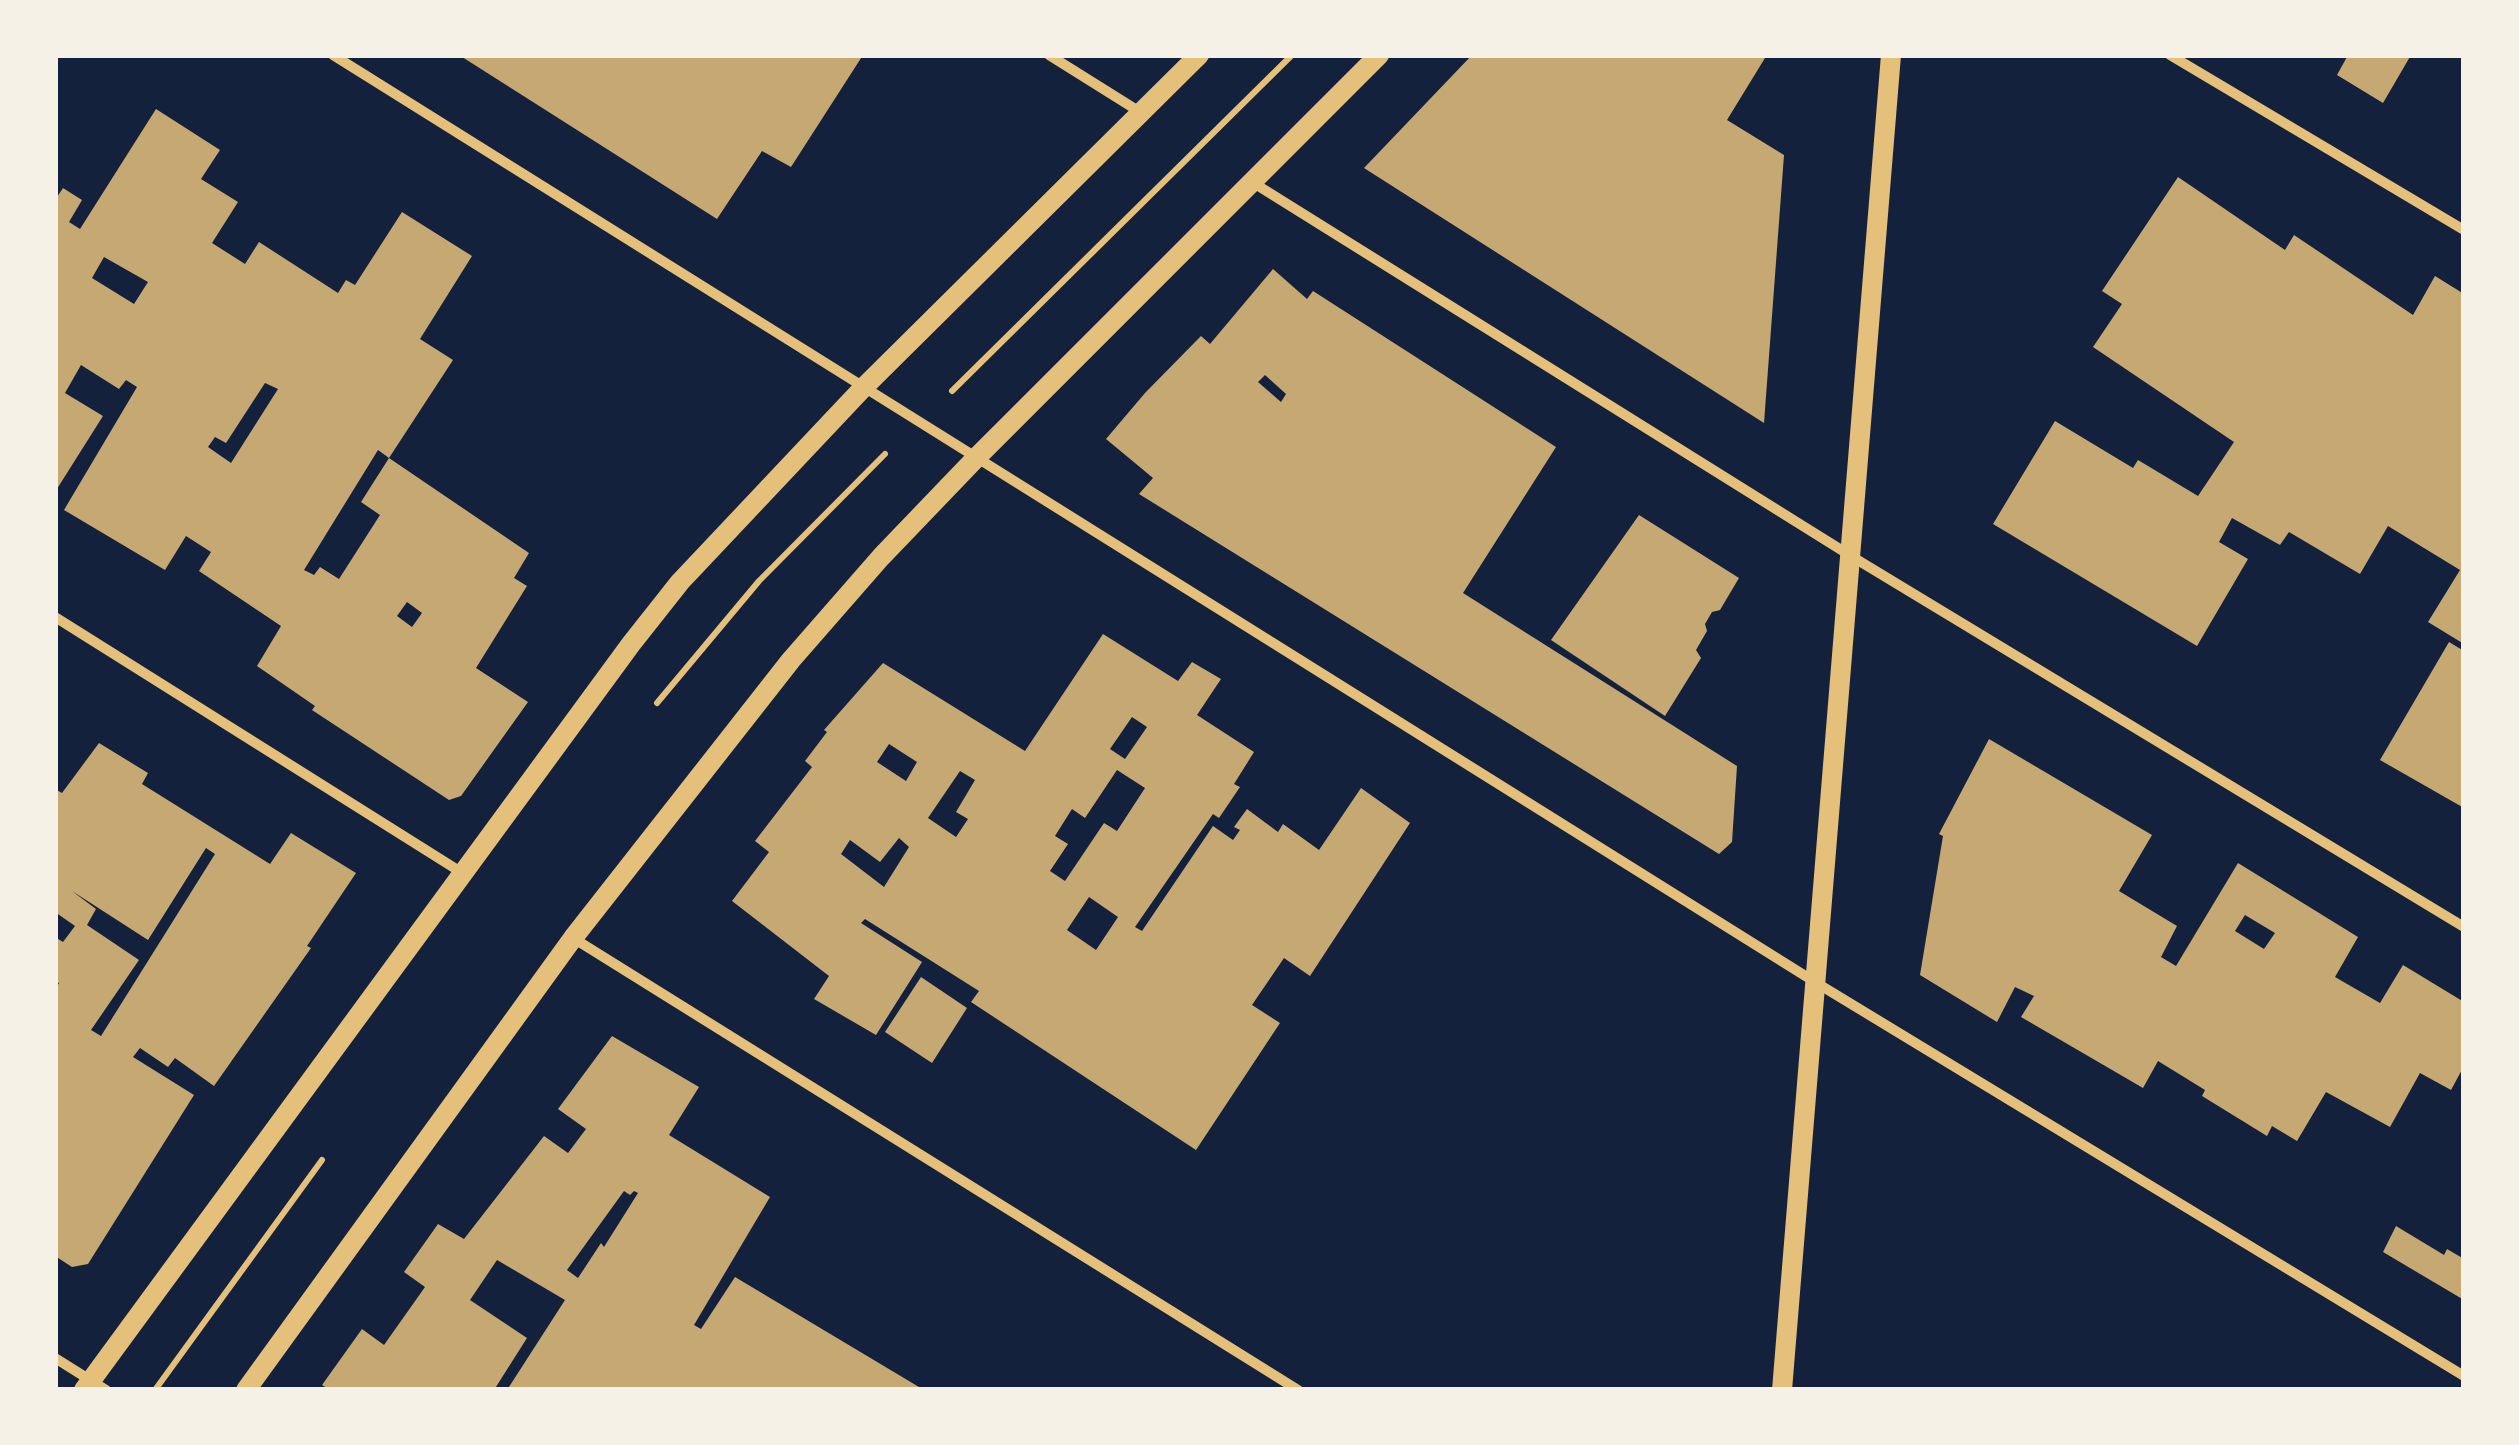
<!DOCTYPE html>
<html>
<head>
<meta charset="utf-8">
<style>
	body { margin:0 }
	#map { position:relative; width:2519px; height:1445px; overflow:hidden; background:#14213d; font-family:Literata,serif }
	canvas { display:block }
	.frame { position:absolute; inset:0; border:58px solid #f6f1e7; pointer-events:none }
</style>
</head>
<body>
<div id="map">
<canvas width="2519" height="1445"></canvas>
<div class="frame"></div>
</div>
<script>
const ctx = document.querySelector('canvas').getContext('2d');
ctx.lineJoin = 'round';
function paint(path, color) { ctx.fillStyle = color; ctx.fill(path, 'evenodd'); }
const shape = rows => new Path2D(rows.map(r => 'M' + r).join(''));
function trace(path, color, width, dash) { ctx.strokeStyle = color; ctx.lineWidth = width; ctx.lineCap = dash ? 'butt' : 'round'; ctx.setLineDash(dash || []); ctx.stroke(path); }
paint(shape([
	[459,55,863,55,791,167,762,151,717,219],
	[1472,55,1761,55,1765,58,1727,120,1784,155,1764,423,1364,168],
	[2348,55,2411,55,2383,103,2337,75],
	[156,109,220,150,201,179,238,202,212,243,245,264,259,242,338,293,346,280,355,285,402,212,472,256,420,339,453,360,389,458,529,553,514,578,527,586,476,668,528,702,461,796,449,800,312,710,315,706,257,666,281,626,199,571,211,552,186,536,165,570,64,510,137,387,126,380,119,389,81,365,65,393,103,416,55,492,55,200,63,188,82,200,69,222,80,229],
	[104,257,148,282,134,304,92,278],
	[265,383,278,389,231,463,208,447,215,437,226,443],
	[378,450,389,458,361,502,380,515,339,579,320,567,314,575,304,570],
	[407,602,422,613,412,627,397,616],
	[2178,177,2285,250,2294,235,2413,315,2435,276,2464,294,2464,644,2428,622,2460,570,2388,526,2360,574,2289,532,2280,545,2232,518,2219,542,2248,559,2197,646,1993,524,2055,421,2133,468,2138,460,2198,496,2234,442,2093,347,2122,304,2102,291],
	[1273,269,1307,299,1313,291,1556,447,1463,593,1737,766,1732,842,1719,854,1139,494,1153,478,1106,439,1145,393,1201,336,1210,344],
	[1265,375,1286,394,1281,402,1258,382],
	[1639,515,1739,578,1720,610,1712,612,1705,624,1707,631,1696,650,1701,658,1665,716,1551,640],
	[1103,634,1178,681,1192,662,1221,679,1197,715,1254,752,1234,784,1240,787,1219,818,1213,814,1135,927,1142,931,1213,826,1233,840,1240,830,1234,827,1247,809,1278,832,1283,824,1319,850,1361,788,1410,823,1310,976,1284,958,1252,1005,1280,1023,1196,1150,971,1002,979,991,865,919,861,923,922,962,876,1035,814,999,829,976,732,901,769,852,755,841,812,767,805,761,827,732,824,730,883,663,1025,751],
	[1132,717,1147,727,1125,759,1110,749],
	[889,744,917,762,906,781,877,762],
	[1117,770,1145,788,1117,831,1104,823,1065,881,1050,871,1068,844,1055,836,1072,809,1085,818],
	[960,771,975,780,956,812,968,819,956,837,928,818],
	[899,838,909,847,884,887,841,854,850,840,880,862],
	[1089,897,1118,917,1096,950,1067,930],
	[2449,642,2464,651,2464,808,2380,760],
	[1989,739,2152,835,2119,891,2177,926,2161,957,2176,966,2238,863,2358,937,2335,977,2380,1003,2403,965,2464,1002,2464,1066,2451,1090,2420,1073,2390,1127,2326,1092,2297,1141,2272,1126,2267,1136,2202,1096,2205,1090,2158,1061,2143,1088,2021,1017,2034,996,2015,987,1997,1022,1920,975,1943,836,1939,834],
	[2245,915,2275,933,2264,949,2235,931],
	[99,743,148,773,142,784,270,864,291,833,356,873,307,946,311,948,214,1086,175,1058,168,1067,140,1048,133,1057,194,1095,88,1264,72,1267,55,1256,55,990,59,983,55,981,55,937,63,942,75,926,55,912,55,789,62,793],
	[206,848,215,854,101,1036,91,1030,139,960,87,925,96,909,72,891,148,940],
	[921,977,967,1008,932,1063,885,1032],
	[612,1036,699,1087,669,1135,770,1197,694,1325,701,1329,735,1277,924,1390,709,1390,705,1387,703,1390,507,1390,565,1300,497,1260,470,1300,527,1338,494,1390,330,1390,322,1385,362,1329,384,1345,425,1287,404,1272,438,1224,464,1239,544,1136,568,1153,586,1129,558,1109],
	[624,1191,630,1195,634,1191,638,1193,604,1247,601,1243,578,1278,567,1270],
	[2396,1226,2444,1255,2447,1249,2464,1259,2464,1300,2383,1252]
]), '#c6a872');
trace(shape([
	[952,391,1292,55],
	[657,703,759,581,885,454],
	[155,1390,322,1160]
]), '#e5c07b', 6);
trace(shape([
	[333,55,1815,982,2464,1376],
	[1049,55,1140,112],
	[2170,55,2464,230],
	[1252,182,1851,556,2464,927],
	[55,617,464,874],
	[573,938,1298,1390],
	[55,1358,106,1390]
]), '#e5c07b', 10);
trace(shape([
	[84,1390,631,644,680,582,863,388,1199,55],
	[246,1390,573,938,791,660,881,557,976,458,1379,55],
	[1782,1390,1891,55]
]), '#e5c07b', 20);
</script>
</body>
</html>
